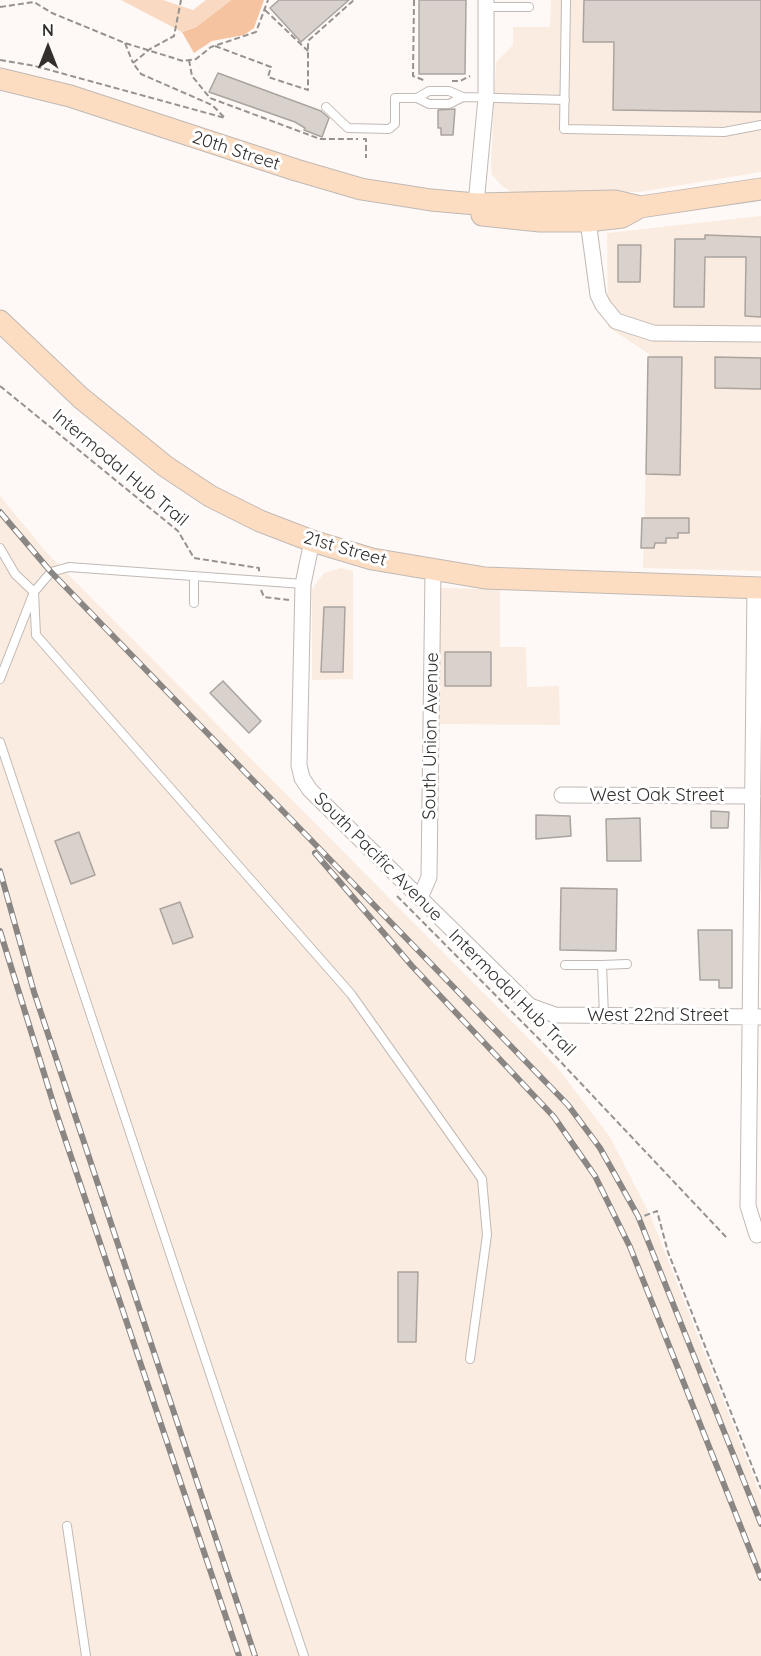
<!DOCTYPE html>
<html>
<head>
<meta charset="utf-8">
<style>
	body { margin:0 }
	#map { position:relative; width:761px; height:1656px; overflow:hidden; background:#fef9f6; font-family:Quicksand,sans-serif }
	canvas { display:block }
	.north { position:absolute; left:18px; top:18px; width:60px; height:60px; -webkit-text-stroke:4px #fff; paint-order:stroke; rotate:0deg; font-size:16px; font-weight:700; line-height:24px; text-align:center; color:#322f2d }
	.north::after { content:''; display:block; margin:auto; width:21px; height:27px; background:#322f2d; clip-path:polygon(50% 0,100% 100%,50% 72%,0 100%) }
</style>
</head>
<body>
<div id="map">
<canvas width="761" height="1656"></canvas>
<div class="north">N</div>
</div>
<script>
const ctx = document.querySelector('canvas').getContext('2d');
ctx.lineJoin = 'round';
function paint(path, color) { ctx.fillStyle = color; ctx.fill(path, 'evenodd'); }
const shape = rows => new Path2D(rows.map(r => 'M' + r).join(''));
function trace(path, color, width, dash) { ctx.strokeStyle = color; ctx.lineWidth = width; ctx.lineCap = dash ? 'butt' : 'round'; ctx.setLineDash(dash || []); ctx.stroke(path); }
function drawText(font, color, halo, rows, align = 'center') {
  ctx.font = font + ' Quicksand,sans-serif'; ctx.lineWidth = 6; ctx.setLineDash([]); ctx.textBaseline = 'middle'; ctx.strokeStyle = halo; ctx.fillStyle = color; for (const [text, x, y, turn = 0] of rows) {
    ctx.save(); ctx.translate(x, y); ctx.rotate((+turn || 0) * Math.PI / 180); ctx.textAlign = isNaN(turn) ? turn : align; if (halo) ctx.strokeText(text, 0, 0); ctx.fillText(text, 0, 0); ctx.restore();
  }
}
paint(shape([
	[551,0,761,0,761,172,639,192,512,192,502,186,492,175,491,163,496,62,513,45,513,27,550,27],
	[761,216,761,571,643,568,649,354,608,327,607,233],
	[0,496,47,553,557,1067,610,1137,651,1217,761,1496,761,1656,0,1656],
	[341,568,353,571,353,679,312,680,312,589,324,573],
	[439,588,500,589,500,647,526,647,527,687,559,686,560,725,438,724]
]), '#fbece1');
paint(shape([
	[231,0,264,0,254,28,244,35,212,41,194,53,182,32,196,27]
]), '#f5c39f');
paint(shape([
	[121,0,163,0,193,10,206,0,231,0,196,27,182,32]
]), '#f9d9c1');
const building = shape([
	[279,0,349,0,301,42,270,8,279,0],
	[419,0,466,0,465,74,419,74,419,0],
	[584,0,761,0,761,112,613,110,614,42,583,42,584,0],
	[218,73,321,111,329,118,322,137,304,130,305,128,295,122,209,92,218,73],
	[455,109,453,135,441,135,441,128,438,128,438,110,455,109],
	[705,235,761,237,761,317,745,316,746,257,705,257,704,307,674,307,675,239,705,239,705,235],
	[618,245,641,245,640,282,618,282,618,245],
	[648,357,682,357,680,475,646,474,648,357],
	[715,357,761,358,761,389,715,388,715,357],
	[642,518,689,518,689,533,678,533,678,538,666,538,666,543,655,543,654,548,641,548,642,518],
	[324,607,345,607,343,672,321,672,324,607],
	[445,652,491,652,491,686,445,686,445,652],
	[223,681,261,721,249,733,210,693,223,681],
	[711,811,729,812,728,828,711,828,711,811],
	[536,815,570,816,571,836,536,839,536,815],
	[640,818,641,861,607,861,606,819,640,818],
	[79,832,95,875,71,884,55,841,79,832],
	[561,888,617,889,616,951,560,950,561,888],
	[180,902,193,937,173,944,160,909,180,902],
	[698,930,732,930,732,988,719,988,719,980,700,980,698,930],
	[398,1272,418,1272,416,1342,398,1342,398,1272]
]);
paint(building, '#d9d2cc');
trace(building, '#aaa39e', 1.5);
const service = shape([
	[566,0,564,129,724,132,761,125],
	[486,7,529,7],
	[417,98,429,91,449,91,463,97,565,100],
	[326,107,348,128,389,129,395,124,395,98,417,98,429,104,449,104,463,97],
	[0,548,15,574,34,592,36,635,351,994,482,1179,487,1235,470,1359],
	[194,603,194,576],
	[0,679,34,592,51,572,69,567,303,584],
	[0,742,304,1656],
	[565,965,602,965,604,1016],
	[602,965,627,964],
	[67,1526,86,1656]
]);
const minor = shape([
	[476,204,486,98,486,0],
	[588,221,598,295,603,305,616,321,653,333,761,334],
	[312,541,303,584,299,765,302,778,310,790,530,1006,555,1015,761,1017],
	[755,588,748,1206,757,1235],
	[562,795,753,796],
	[420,898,429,877,433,572]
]);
const secondary = shape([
	[0,79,70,96,296,170,361,189,431,200,476,204,615,201,640,207],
	[482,215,540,221,588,221,622,217,640,207,761,189],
	[0,321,81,398,165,466,210,496,260,521,312,541,372,559,485,578,761,588]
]);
trace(service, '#c1b9b4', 10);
trace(minor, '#c1b9b4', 17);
trace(secondary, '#c1b9b4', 23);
trace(shape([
	[414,0,413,76,426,81],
	[0,7,34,2,52,13,125,43,183,61,196,59,211,47,256,32,268,0],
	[265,10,308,51],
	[125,43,133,63],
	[215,46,271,67,268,77,308,90,308,41,354,0],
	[0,60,35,66,225,118,212,105,141,74,133,63,150,49,174,36,181,0],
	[189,60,192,76,210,98,320,139,358,139],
	[452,81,460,81,470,76],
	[363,139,366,139,366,158],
	[0,386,178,531,194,558,259,568,259,572],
	[261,590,264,597,289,600],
	[397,896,541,1041,726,1237],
	[636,1219,657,1211,668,1252,761,1489]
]), '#96928f', 2, [6, 3]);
trace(service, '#fff', 8);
trace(minor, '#fff', 15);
trace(secondary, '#fcddc2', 21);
const rail = shape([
	[0,512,51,572,568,1105,600,1148,638,1216,761,1524],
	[315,853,412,966,554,1117,595,1176,630,1247,761,1578],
	[0,871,34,992,255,1656],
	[0,931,56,1112,239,1656]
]);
trace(rail, '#8a8684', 6);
trace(rail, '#fff', 4, [11]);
drawText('18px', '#322f2d', '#fff', [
	["20th Street",236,151,18],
	["Intermodal Hub Trail",120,468,40],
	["21st Street",345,549,16],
	["South Union Avenue",431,736,-89],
	["West Oak Street",657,796],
	["South Pacific Avenue",378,857,45],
	["Intermodal Hub Trail",512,993,45],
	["West 22nd Street",658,1016]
]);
</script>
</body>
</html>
